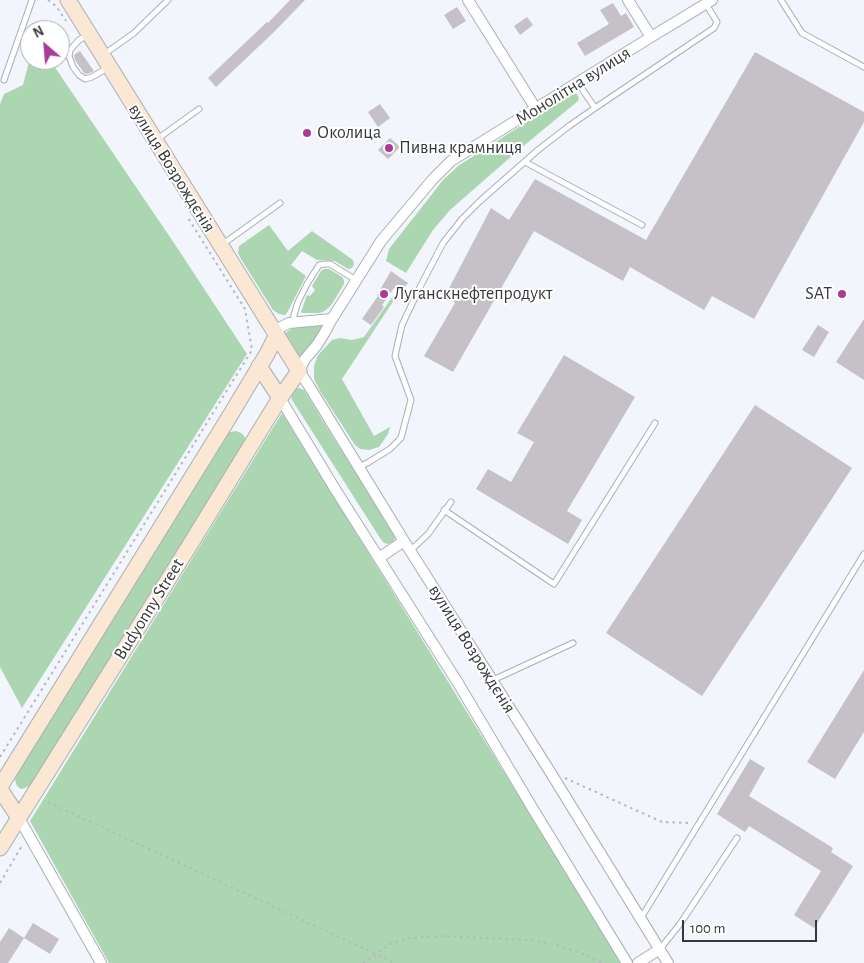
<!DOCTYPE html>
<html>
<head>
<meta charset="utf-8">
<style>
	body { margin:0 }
	#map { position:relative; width:864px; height:963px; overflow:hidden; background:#f2f5fb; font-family:"Alegreya Sans",sans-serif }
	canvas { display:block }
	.north { position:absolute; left:20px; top:20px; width:50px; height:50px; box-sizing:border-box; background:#fff; border:1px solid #afafb0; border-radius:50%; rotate:333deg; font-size:14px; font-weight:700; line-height:20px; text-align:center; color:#36383a }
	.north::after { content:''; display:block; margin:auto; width:18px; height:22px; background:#aa3a96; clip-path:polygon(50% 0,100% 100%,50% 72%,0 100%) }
	.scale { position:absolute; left:682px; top:920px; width:135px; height:22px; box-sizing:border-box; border:2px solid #36383a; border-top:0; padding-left:6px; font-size:15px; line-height:18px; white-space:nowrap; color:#36383a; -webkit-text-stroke:4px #fff; paint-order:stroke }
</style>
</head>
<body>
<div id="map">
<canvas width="864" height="963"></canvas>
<div class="north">N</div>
<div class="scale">100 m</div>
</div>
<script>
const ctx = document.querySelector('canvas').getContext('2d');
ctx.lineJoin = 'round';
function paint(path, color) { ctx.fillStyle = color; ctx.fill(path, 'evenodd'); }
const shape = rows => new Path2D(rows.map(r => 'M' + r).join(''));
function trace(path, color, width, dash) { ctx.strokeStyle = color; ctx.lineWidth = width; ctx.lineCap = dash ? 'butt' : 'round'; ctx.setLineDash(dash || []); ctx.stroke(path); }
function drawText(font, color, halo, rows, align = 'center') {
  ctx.font = font + ' "Alegreya Sans",sans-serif'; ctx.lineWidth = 4; ctx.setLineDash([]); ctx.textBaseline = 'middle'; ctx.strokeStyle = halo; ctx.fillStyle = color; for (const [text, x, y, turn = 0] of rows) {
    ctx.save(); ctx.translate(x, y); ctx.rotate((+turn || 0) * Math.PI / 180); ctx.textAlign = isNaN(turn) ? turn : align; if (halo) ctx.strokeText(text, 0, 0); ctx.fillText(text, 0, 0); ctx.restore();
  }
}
paint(shape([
	[30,58,30,60,50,60,176,246,247,354,22,708,0,667,0,104,4,94,23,85],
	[572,93,577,94,579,98,578,101,521,148,450,210,433,230,406,273,386,261,389,249,443,180,458,166],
	[269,225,288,251,312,231,353,260,354,264,352,268,348,269,335,261,317,260,302,251,291,265,306,276,288,311,285,315,279,314,273,310,241,259,238,253,239,246],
	[324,269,329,269,342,277,344,280,344,284,332,304,326,310,320,313,302,313,301,312,307,295,310,296,315,290,312,286,321,271],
	[393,296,396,297,342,379,374,436,390,427,388,434,379,447,369,450,360,449,355,445,320,391,314,379,314,366,318,355,332,340,340,338,352,340,364,337],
	[321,324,324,325,318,339,302,355,298,355,285,336,285,333,295,327],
	[299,388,304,390,334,439,396,536,393,542,388,544,384,543,380,538,292,400,291,395,294,390],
	[282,413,622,963,109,963,30,821],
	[236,431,241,433,245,437,245,445,31,785,25,788,21,789,17,786,15,780,17,771,224,435,230,432]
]), '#acd6b1');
paint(shape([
	[290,0,305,0,275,31,216,87,208,78,267,22,268,23],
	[613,3,621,16,626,13,634,27,585,56,577,43,609,24,600,10],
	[457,7,466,21,453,29,444,15],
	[527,17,533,25,520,35,514,26],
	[80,51,94,71,90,73,86,74,84,73,75,60,74,55],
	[755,52,864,112,864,122,754,319,712,296,704,310,630,267,623,281,534,231,453,372,424,356,455,303,446,294,491,208,509,220,535,179,646,240],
	[380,104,390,118,378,127,368,112],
	[390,138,400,147,388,159,378,150],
	[391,271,408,283,401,292,394,288,382,305,384,307,371,325,362,319,378,296,377,295],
	[864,319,864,380,836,362],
	[818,325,829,332,814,357,802,350],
	[564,355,635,397,567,511,582,520,568,544,476,489,488,469,511,482,534,442,517,433],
	[755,405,852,468,702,696,606,633],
	[864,670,864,732,835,779,807,762],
	[750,759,765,768,749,796,833,848,831,852,853,866,814,928,794,915,821,871,749,826,745,832,717,814],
	[33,923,59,939,50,954,24,938],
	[9,928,24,938,8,963,0,963,0,942]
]), '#c6c1c7');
const service = shape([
	[781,0,802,33,864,67],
	[89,34,79,40,70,50,69,56,73,67,79,75,85,79,92,77,109,67],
	[103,55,134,33,168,0],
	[4,80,32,0],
	[595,108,714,28,717,22,706,4],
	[156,140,199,109],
	[525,162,642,225],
	[223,244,280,203],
	[294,322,294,315,298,302,307,284,319,265,325,264,330,264,356,280],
	[359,467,369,462,390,449,401,438,411,400,395,356,402,325,420,287,443,243,462,219,480,201,538,150,569,126,595,108,578,83],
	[444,510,554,584,655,423],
	[410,551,428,534,451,502],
	[493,680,573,643],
	[641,918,864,554],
	[660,949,680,924,737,838]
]);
const minor = shape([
	[468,0,536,109],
	[628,0,651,37],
	[273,331,289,323,332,319],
	[280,398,335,489,458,683,533,809,627,963],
	[379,558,404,541],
	[19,818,101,963],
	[638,963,660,949],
	[668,963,549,770,404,541,309,386,299,371,305,359,317,345,325,332,332,319,381,241,433,179,451,161,651,37,712,0]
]);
const secondary = shape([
	[259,366,280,398],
	[0,787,228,419,267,354,276,336],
	[0,789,19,818],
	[0,848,188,548,280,398,299,371,68,0]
]);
trace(service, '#abafb5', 7);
trace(minor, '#abafb5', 12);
trace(secondary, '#abafb5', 17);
trace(shape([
	[48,0,56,6,66,21],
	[0,757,252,350,245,309,188,218],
	[565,778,662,822,691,823],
	[48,802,395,963],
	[0,883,23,844],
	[363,963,392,943,410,938,440,936,531,940,557,945,586,955,601,963]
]), '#b6b8bd', 2, [2.5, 4]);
trace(service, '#fff', 5);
trace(minor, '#fff', 10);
trace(secondary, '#fae8d4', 15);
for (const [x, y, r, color] of [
	[307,133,5,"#aa3a96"],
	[389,148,5,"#aa3a96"],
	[384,294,5,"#aa3a96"],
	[842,294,5,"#aa3a96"]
]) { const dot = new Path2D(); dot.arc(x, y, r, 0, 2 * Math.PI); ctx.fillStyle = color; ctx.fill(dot); trace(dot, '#fff', 2); }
drawText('18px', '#36383a', '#fff', [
	["Монолітна вулиця",573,86,-32],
	["вулиця Возрождєнія",172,168,58],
	["Budyonny Street",149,609,-58],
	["вулиця Возрождєнія",472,649,58]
]);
drawText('18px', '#36383a', '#fff', [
	["Околица",317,133],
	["Пивна крамниця",399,148],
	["Луганскнефтепродукт",394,294],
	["SAT",832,294,"right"]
], 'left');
</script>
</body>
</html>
